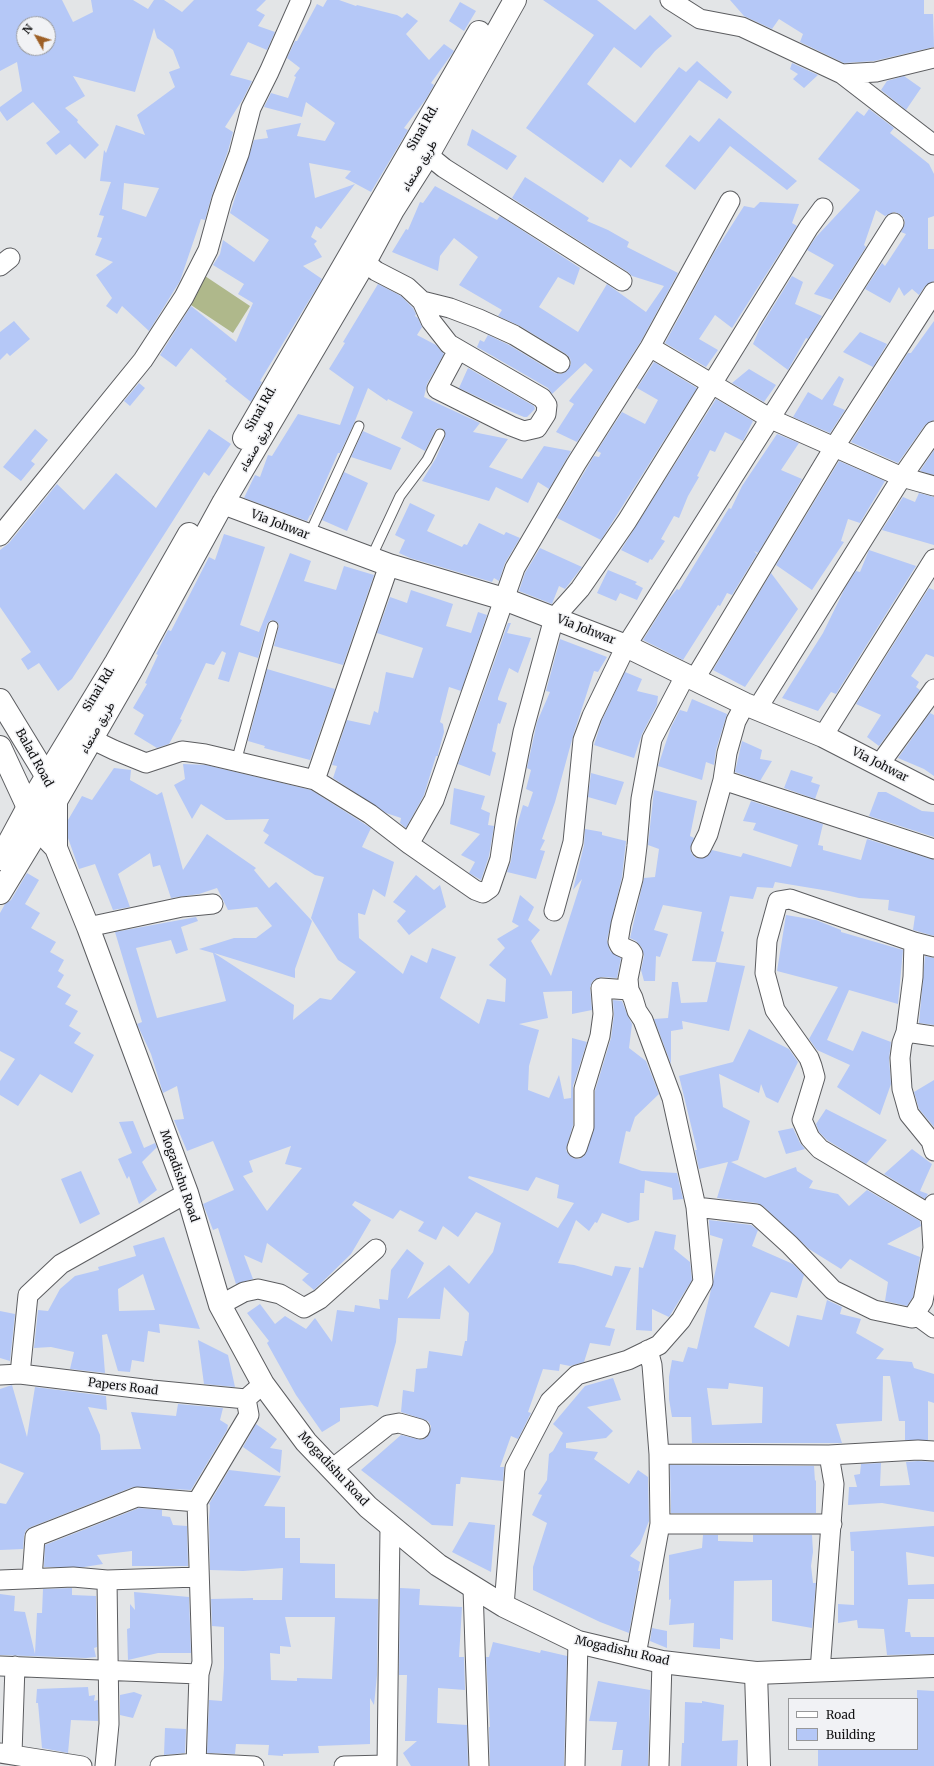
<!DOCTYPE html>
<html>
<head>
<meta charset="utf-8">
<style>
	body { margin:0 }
	#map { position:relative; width:934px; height:1766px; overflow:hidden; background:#e3e5e7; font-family:Merriweather,serif }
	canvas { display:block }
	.legend { position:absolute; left:788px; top:1698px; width:130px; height:52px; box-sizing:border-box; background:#f1f2f5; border:1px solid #97989a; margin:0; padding:5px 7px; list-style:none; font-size:12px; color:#111112 }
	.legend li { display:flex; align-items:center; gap:8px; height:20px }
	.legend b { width:20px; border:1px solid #97989a }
	.north { position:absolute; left:16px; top:16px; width:40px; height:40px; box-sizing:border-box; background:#f1f2f5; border:1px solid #97989a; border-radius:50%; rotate:309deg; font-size:11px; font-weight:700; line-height:16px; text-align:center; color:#111112 }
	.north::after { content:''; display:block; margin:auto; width:14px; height:18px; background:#9e6026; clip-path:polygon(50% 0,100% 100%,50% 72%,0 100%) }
</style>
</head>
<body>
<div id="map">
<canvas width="934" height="1766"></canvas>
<ul class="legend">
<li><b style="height:5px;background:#fff"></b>Road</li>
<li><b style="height:11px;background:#b5c8f7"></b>Building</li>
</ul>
<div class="north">N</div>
</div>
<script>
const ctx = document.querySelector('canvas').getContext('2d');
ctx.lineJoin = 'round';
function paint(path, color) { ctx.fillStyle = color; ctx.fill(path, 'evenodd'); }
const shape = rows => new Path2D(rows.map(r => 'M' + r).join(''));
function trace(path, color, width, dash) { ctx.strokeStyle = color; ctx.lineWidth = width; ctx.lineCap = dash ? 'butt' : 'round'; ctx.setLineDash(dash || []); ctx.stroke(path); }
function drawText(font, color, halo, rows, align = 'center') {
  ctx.font = font + ' Merriweather,Vazirmatn,serif'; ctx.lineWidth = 3; ctx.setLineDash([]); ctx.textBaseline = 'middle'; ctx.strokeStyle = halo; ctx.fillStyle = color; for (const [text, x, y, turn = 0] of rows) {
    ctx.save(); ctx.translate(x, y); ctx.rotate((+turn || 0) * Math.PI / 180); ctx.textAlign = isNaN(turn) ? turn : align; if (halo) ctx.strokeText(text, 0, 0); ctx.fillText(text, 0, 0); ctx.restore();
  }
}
paint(shape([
	[205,276,250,306,233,333,188,303]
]), '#afb88b');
paint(shape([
	[0,0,62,0,73,22,93,12,91,0,133,0,148,9,154,0,164,0,182,12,194,0,266,0,256,10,265,15,258,26,275,32,267,50,248,42,230,75,252,81,243,99,225,127,233,132,228,151,212,195,205,220,201,219,180,281,149,331,122,306,117,314,106,306,112,298,96,275,113,262,95,255,102,238,97,237,104,216,99,215,111,182,100,181,104,150,106,153,116,125,145,135,137,115,175,87,169,72,180,68,173,50,157,38,154,28,135,92,73,76,85,96,65,108,78,120,77,122,99,145,85,159,70,144,56,155,46,143,60,132,33,102,7,121,0,111,0,107,22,91,17,62,0,71],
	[24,24,48,24,48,48,24,48],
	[124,183,159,188,146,217,122,209],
	[327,0,339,0,356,6,357,5,397,15,402,18,407,13,418,21,406,34,429,60,444,44,454,51,431,83,434,85,426,99,404,128,408,130,371,192,345,178,351,171,309,163,315,198,355,184,321,229,316,226,311,237,317,241,314,244,322,257,303,266,322,279,260,381,262,382,251,402,225,381,227,379,191,348,176,367,160,355,191,306,236,342,253,303,238,294,244,284,213,265,220,254,223,240,254,262,269,240,230,213,254,140,268,138,266,130,301,123,297,136,325,141,335,123,306,102,302,117,264,107,271,93,288,98,296,77,294,76,300,68,287,58,295,41,297,41,317,4,323,7],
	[543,0,597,0,635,30,650,15,672,36,655,51,641,68,614,47,587,84,635,123,679,67,686,72,697,61,732,92,727,99,699,80,631,168,620,159,603,183,526,128,594,35],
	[730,0,924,0,924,14,933,14,934,47,874,61,844,63,800,42,803,34,779,19,772,29,744,16],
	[460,2,476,11,464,31,449,21],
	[792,63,818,75,804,88,793,79,798,74,790,69],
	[904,76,921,88,906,110,881,90,887,81],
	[869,109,894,128,890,133,929,164,934,174,934,216,928,218,928,249,934,249,934,281,925,286,919,295,912,289,904,296,899,287,890,303,865,289,882,263,885,266,906,234,901,232,905,223,904,218,900,214,894,212,885,216,876,210,864,245,866,247,832,300,814,294,834,265,807,250,816,237,860,190,818,159,857,111,864,116],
	[719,118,797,181,787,190,730,146,695,190,665,166,690,135,699,142],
	[472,129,517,156,507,170,467,145],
	[525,177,589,218,587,221,608,230,629,242,627,247,678,273,641,341,577,442,556,432,574,404,569,401,593,370,585,363,552,394,548,388,477,347,480,340,484,342,488,335,509,345,555,373,560,374,566,372,571,364,570,358,566,354,520,326,498,316,502,310,459,285,478,257,454,238,440,256,438,271,392,252,406,229,408,230,420,202,423,203,435,186,497,220,500,216,580,268,574,285,558,277,539,307,578,332,607,284,646,312,664,286,632,276,628,272,512,198],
	[760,202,799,204,792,223,797,226,732,328,715,315,699,339,718,350,706,367,665,343,714,253,744,206,754,208],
	[792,276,803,282,795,304,822,316,808,339,806,338,788,370,753,344,760,328],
	[378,284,401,296,413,308,416,314,415,316,418,318,422,327,417,335,436,345,444,354,427,384,424,397,480,423,473,432,508,439,489,467,522,479,544,446,571,451,549,489,538,482,528,503,496,487,489,501,422,481,436,458,445,437,445,431,440,428,436,429,425,451,401,438,413,412,388,399,387,401,368,388,353,426,340,453,338,453,311,515,310,515,307,521,244,498,255,475,260,477,268,455,272,456,298,414,340,425,354,387,329,369,345,343,343,342],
	[14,321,30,339,10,356,7,353,0,360,0,332],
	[934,321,934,420,925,425,898,463,851,442,908,353,911,353],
	[860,332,887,344,873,367,843,352],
	[654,362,697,388,601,540,557,518,594,456,599,457,601,453,597,451,622,412,645,424,658,400,637,388],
	[468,368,534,406,535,409,527,417,524,417,495,405,459,388],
	[749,369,776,385,764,402,732,383],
	[839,376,844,379,833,405,845,410,830,433,793,417,808,392,822,400],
	[139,383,145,388,130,406,124,401],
	[716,399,753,421,743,441,725,432,715,452,710,450,697,476,699,477,688,496,679,518,674,516,661,539,665,541,652,560,650,559,648,563,621,550],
	[35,429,48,440,31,461,35,464,21,481,3,467],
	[209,429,231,444,209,476,204,472,72,679,58,691,39,663,28,670,21,659,31,652,0,607,0,550,9,543,57,484,84,510,116,473,156,508],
	[363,431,401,448,391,470,351,457],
	[777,434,799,443,781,470,802,479,758,553,754,551,757,554,732,595,727,593,720,606,718,605,683,660,643,640,668,600,677,589,679,590,729,508,731,509,742,486],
	[934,450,934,475,920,471],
	[839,461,885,481,860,523,848,519,841,541,844,542,812,590,776,565],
	[344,472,368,483,347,531,322,520],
	[919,493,934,497,934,545,882,530,903,497,915,502],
	[410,503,435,515,427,531,462,547,464,544,467,545,479,523,504,535,506,532,520,538,505,563,499,581,494,578,492,582,410,558,399,553,405,540,395,535],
	[224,534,265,547,240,625,259,632,290,553,311,561,304,581,336,590,344,566,374,575,343,665,274,646,279,625,277,622,271,620,267,624,258,658,239,652,229,682,218,679,226,653,222,651,214,665,206,663,180,719,182,720,169,744,157,748,134,734,144,715,133,708,147,684,145,683,158,655,156,654,168,630,171,631,209,557,215,560],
	[540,548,582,567,565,589,559,586,552,604,519,591,525,573],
	[869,550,916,566,836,694,831,692,818,711,782,698,823,633,845,588,856,571,860,572],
	[608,570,637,582,635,584,643,588,637,600,620,593,616,601,597,593],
	[771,573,798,609,745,687,713,670],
	[929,588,934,590,934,657,926,654,911,676,919,682,916,687,920,690,879,746,867,737,881,715,856,704],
	[411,590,453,604,446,626,471,633,478,612,487,615,461,691,449,687,440,722,443,724,444,732,438,754,438,756,436,756,424,795,406,828,400,823,401,818,386,813,333,778,337,766,332,765,347,720,370,725,374,711,378,713,386,672,413,678,423,648,377,633,390,597,407,603],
	[508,623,511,623,507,633,531,638,518,673,509,668,498,698,498,700,507,703,500,724,498,723,492,751,496,753,490,776,458,764],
	[560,639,607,657,598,672,594,671,573,736,555,802,542,839,545,840,540,850,545,851,536,879,507,872,511,861,515,832,523,805,528,807,533,792,526,789,531,770,527,768,537,722,550,692,546,691],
	[267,669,335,689,310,760,264,748,265,746,248,741],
	[625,672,642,679,637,691,658,696,657,705,642,734,634,758,594,745,602,720],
	[692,699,727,714,716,750,714,765,706,762,702,780,658,766,671,727,680,710,687,712],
	[930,713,934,715,934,776,924,769,898,758],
	[742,741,762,750,760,759,772,761,760,781,735,772],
	[183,764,206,765,311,790,371,828,362,847,394,862,385,897,373,889,365,915,358,913,359,938,403,974,411,955,427,963,432,948,456,957,440,998,479,1024,487,999,505,1002,506,979,489,965,505,948,497,939,519,926,512,922,520,895,534,907,528,920,540,930,531,941,551,976,582,879,573,890,584,845,585,829,602,832,602,835,626,841,622,877,607,940,610,951,621,958,617,978,602,977,595,979,592,982,590,988,592,1010,572,1014,572,991,543,992,548,1018,519,1024,539,1030,529,1066,528,1090,549,1098,559,1075,564,1099,571,1098,572,1038,587,1042,573,1086,573,1125,566,1150,569,1155,573,1158,579,1159,584,1156,594,1130,595,1091,611,1038,614,1015,613,1000,622,1001,627,1014,632,1024,629,1048,646,1061,659,1094,635,1117,630,1132,626,1131,619,1163,642,1171,677,1173,683,1199,673,1200,672,1188,645,1180,644,1193,640,1193,639,1220,628,1223,602,1213,597,1223,595,1222,589,1231,576,1220,558,1263,574,1265,612,1276,615,1266,631,1268,605,1327,615,1329,610,1346,590,1343,584,1362,570,1366,560,1364,559,1371,543,1369,528,1412,531,1413,518,1439,511,1436,500,1467,504,1467,503,1481,461,1477,460,1484,456,1484,453,1526,432,1525,361,1470,401,1435,422,1440,427,1437,430,1432,431,1426,428,1421,401,1412,403,1390,414,1392,416,1369,427,1368,429,1351,462,1356,465,1341,467,1341,469,1313,444,1287,440,1319,398,1318,396,1342,378,1407,372,1405,340,1408,340,1421,322,1432,296,1395,267,1343,269,1341,247,1313,260,1304,275,1324,285,1316,306,1329,315,1318,332,1342,337,1310,354,1312,355,1305,380,1309,379,1299,388,1300,391,1270,407,1249,424,1263,407,1299,449,1265,469,1284,493,1252,501,1223,476,1212,458,1237,443,1226,436,1240,418,1231,424,1222,400,1210,393,1219,355,1201,352,1205,371,1220,351,1254,314,1290,302,1280,309,1273,307,1273,267,1243,262,1263,244,1255,253,1279,236,1284,218,1228,213,1230,203,1204,234,1190,213,1141,187,1151,174,1120,184,1119,177,1086,163,1093,151,1054,137,1024,142,1022,115,932,196,917,198,921,181,927,188,950,176,954,171,940,136,948,157,1018,226,1001,213,953,199,949,234,938,256,938,272,926,257,907,228,910,217,888,199,894,171,898,160,865,153,867,150,853,118,874,130,907,113,910,95,864,79,869,68,838,68,820,82,796,92,800,114,768,131,770,130,780,157,795,162,792,183,870,207,834,256,868,254,870,269,888,276,882,312,921,295,969,295,978,214,953,294,1005,293,1020,320,998,331,1000,356,972,338,960,311,918,324,877,315,875,264,843,269,835,263,831,269,819,226,820,201,804,192,819,174,785,185,779],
	[291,1146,285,1164,302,1168,267,1211,243,1176,253,1172,249,1161],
	[469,1176,528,1191,536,1177,559,1185,557,1198,574,1203,558,1228,468,1178],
	[791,770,813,777,811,782,820,785,815,799,784,788],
	[591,773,624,782,616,805,588,797],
	[454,788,485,796,481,809,490,813,488,825,494,826,489,856,481,880,469,873,475,862,461,855,480,834,450,824],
	[654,790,697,801,690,836,694,838,690,849,692,854,696,858,707,857,712,850,741,857,743,853,791,867,798,845,753,830,756,823,743,821,751,801,823,824,818,845,823,846,823,850,861,860,867,839,934,860,934,936,913,930,915,916,888,910,889,900,859,898,829,891,775,882,773,888,757,887,753,899,730,896,721,931,724,932,716,962,692,961,702,912,663,905,654,930,668,934,660,957,656,956,655,981,644,981,641,970,644,956,642,948,636,941,630,938,644,878,655,877,659,849,648,845],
	[878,792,886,792,922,811,934,812,934,837,869,816],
	[27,873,39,880,25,904,40,913,31,928,56,942,50,952,64,960,58,971,64,975,57,987,71,995,65,1004,78,1011,69,1026,81,1033,74,1043,94,1055,72,1093,40,1074,18,1106,0,1095,0,1081,15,1059,0,1051,0,913,5,904,11,900],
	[416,875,434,890,440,885,446,907,409,935,397,921,406,911,393,902],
	[786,915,816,920,841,930,841,932,903,950,898,1004,849,990,827,1040,853,1051,862,1031,891,1042,889,1059,891,1084,880,1115,837,1087,850,1065,817,1050,809,1039,838,987,777,971],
	[925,956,934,958,934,1025,919,1023],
	[716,962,745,966,729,1031,682,1021,683,1029,671,1031,671,1064,654,1019,668,1018,672,982,678,982,681,1003,707,1002],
	[749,1029,789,1049,798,1062,778,1103,766,1097,761,1084,759,1093,719,1074,723,1107,750,1121,738,1160,731,1162,765,1178,796,1167,797,1171,813,1181,809,1188,838,1194,849,1206,867,1190,920,1221,921,1226,887,1244,920,1257,913,1297,907,1306,885,1301,888,1282,850,1259,841,1269,809,1249,763,1206,757,1203,717,1198,728,1162,699,1169,695,1150,697,1150,679,1076,733,1062],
	[934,1080,934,1127,919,1109,914,1092],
	[826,1109,887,1140,866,1164,827,1140,819,1132,816,1124],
	[133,1121,144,1148,155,1143,157,1147,142,1162,157,1190,139,1204,129,1176,127,1179,118,1159,132,1153,119,1122],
	[793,1128,800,1143,805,1149,786,1154,778,1131],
	[912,1149,932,1164,920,1191,928,1194,925,1199,884,1174],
	[81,1171,100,1214,80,1224,61,1179],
	[709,1220,751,1225,758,1230,752,1246,793,1264,804,1275,797,1298,771,1292,754,1327,789,1347,797,1315,822,1320,827,1300,842,1307,840,1314,861,1319,856,1333,884,1349,876,1359,912,1362,914,1368,934,1374,934,1403,928,1401,928,1440,905,1440,905,1421,899,1421,890,1376,883,1376,882,1421,836,1424,842,1443,692,1443,691,1417,672,1417,669,1399,669,1377,672,1360,683,1362,688,1347,697,1349,723,1239,710,1235],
	[729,1383,763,1387,762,1423,712,1425,707,1388,728,1389],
	[655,1231,676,1235,674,1249,690,1262,692,1280,669,1317,652,1309,652,1331,636,1330,639,1267,643,1268],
	[164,1237,200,1329,159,1324,160,1333,148,1331,144,1362,132,1360,130,1372,118,1371,107,1334,102,1335,105,1373,70,1369,74,1352,51,1347,34,1348,38,1310,48,1311,60,1289,75,1276,99,1270,98,1267,136,1256,133,1246],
	[143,1274,155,1310,119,1311,118,1289],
	[0,1311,15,1314,10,1361,0,1358],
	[198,1340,228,1355,235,1387,204,1384],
	[613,1378,621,1400,587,1407,613,1431,606,1438,566,1443,566,1448,598,1452,594,1459,629,1484,638,1470,648,1477,649,1521,640,1544,630,1556,640,1562,638,1571,640,1571,629,1633,600,1622,533,1590,533,1567,547,1523,532,1515,542,1495,538,1494,547,1480,549,1454,553,1451,563,1433,553,1424,585,1386],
	[12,1385,27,1437,35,1387,106,1396,107,1410,88,1407,100,1435,101,1450,141,1449,131,1412,176,1416,178,1404,223,1408,220,1420,228,1425,227,1430,191,1490,133,1487,31,1527,26,1530,24,1536,23,1549,0,1550,0,1503,6,1504,24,1473,0,1463,0,1389],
	[256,1424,277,1439,270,1448,282,1450,280,1473,243,1447],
	[918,1461,934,1462,934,1512,882,1503,848,1505,849,1487,857,1487,854,1475,860,1474,861,1464,881,1463,880,1486,910,1485,906,1462],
	[670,1465,814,1466,815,1481,816,1480,816,1513,671,1513],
	[229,1470,281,1476,264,1506,285,1507,285,1538,300,1538,300,1563,335,1564,335,1598,378,1599,377,1675,374,1705,370,1698,370,1744,318,1746,319,1753,283,1754,283,1756,268,1755,269,1745,236,1744,235,1754,207,1753,209,1700,222,1701,224,1668,224,1627,212,1626,211,1599,253,1598,253,1600,282,1600,283,1568,243,1571,210,1570,209,1519,210,1505,209,1504],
	[285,1617,335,1617,332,1679,297,1678,297,1681,271,1680,270,1653,280,1654,280,1646,291,1647],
	[139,1508,162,1510,162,1516,170,1517,173,1525,187,1526,188,1566,132,1566,132,1551,97,1555,103,1564,84,1567,44,1567,45,1545],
	[469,1522,495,1525,491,1572,452,1552],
	[934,1526,934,1557,906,1552,908,1585,934,1584,934,1599,908,1599,905,1632,910,1632,911,1637,934,1637,934,1654,887,1655,884,1629,858,1628,857,1620,838,1623,838,1604,854,1605,854,1551,851,1551,850,1532],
	[703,1535,718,1535,718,1541,753,1542,753,1535,812,1535,813,1552,811,1566,813,1583,816,1583,812,1628,772,1621,772,1580,734,1581,733,1640,720,1638,720,1649,693,1647,694,1623,669,1625,671,1599,669,1600,669,1555,702,1548],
	[72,1588,72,1595,96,1596,97,1647,94,1648,96,1657,86,1658,0,1655,0,1594,15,1596,14,1611,25,1612,35,1654,37,1613,42,1613,43,1589],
	[400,1588,420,1589,419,1605,462,1607,459,1657,464,1657,465,1690,438,1688,437,1723,467,1725,468,1766,411,1766,403,1753,417,1741,405,1741,407,1675,399,1675],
	[134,1592,189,1597,191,1653,158,1653,128,1660,127,1629,130,1628,130,1604,135,1610],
	[652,1628,667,1631,667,1648,650,1641],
	[493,1642,540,1653,541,1650,567,1656,564,1766,490,1766,489,1727,490,1727,486,1657,489,1657],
	[598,1681,650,1690,648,1766,621,1766,623,1750,612,1750,617,1722,589,1721],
	[88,1687,89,1696,95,1695,94,1701,98,1700,98,1721,71,1720,68,1753,42,1748,38,1703,36,1703,37,1689],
	[917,1690,934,1691,934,1766,818,1766,818,1749,917,1749],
	[134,1692,142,1695,133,1718,120,1715,120,1695],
	[702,1701,724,1705,722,1741,738,1740,737,1766,681,1766,682,1743,684,1743,685,1702,702,1703],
	[165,1728,186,1729,185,1753,164,1755]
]), '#b5c8f7');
const lane = shape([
	[309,535,359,426],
	[371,558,400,496,427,460,440,434],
	[236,762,273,626]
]);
const street = shape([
	[670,0,700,19,742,27,842,74,876,72,934,58],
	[842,74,934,145],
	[428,155,444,168,622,281],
	[365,262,376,271,407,287,422,301,431,321,449,344,542,398,547,405,546,414,537,428,524,431,511,426,437,389,458,350],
	[0,266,10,258],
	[422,301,450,308,479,319,514,335,560,363],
	[650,347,771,419,902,477,934,486],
	[0,536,143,360,184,297,208,250,222,199,239,154,251,108,269,72,301,0],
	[694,680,835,446,934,292],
	[757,709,902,477,934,431],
	[823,736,934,559],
	[91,739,114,750,146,763,182,751,205,754,315,780,370,814,409,844,475,890,483,893,490,888,500,859,506,818,523,732,554,618,580,589,627,521,809,227,823,208],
	[879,765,934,689],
	[315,780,389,565],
	[723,780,934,849],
	[409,844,434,800,515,568,576,464,650,347,730,201],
	[701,848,708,834,723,780,727,753,736,721,745,704],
	[554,911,573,842,583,740,592,716,626,646,894,223],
	[88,927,182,907,213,904],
	[914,942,790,899,778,901,767,941,765,973,775,1010,809,1058,812,1066,815,1077,802,1120,810,1138,820,1149,931,1215],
	[934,947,914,942,913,977,906,1032,902,1043,900,1058,902,1089,909,1114,931,1141,934,1151],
	[906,1032,934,1036],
	[577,1148,584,1127,584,1089,600,1036,603,1014,601,988,629,990],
	[696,1207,756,1214,790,1245,833,1290,874,1310,912,1318,915,1314,934,1328],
	[220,1305,244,1292,258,1289,280,1294,304,1308,320,1299,376,1249],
	[912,1318,923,1301,928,1275,933,1248,931,1215,934,1204],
	[20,1374,28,1295,61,1264,187,1193],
	[0,1375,20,1374,152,1390,246,1399],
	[659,1454,829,1455,918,1450,934,1451],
	[332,1469,388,1425,399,1423,420,1429],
	[660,1524,832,1524],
	[32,1578,35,1537,137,1497,197,1502],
	[0,1580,73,1577,107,1580,198,1577],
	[473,1588,479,1766],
	[504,1606,515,1468,550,1401,577,1375,628,1360,659,1345,681,1320,703,1282,696,1207,672,1098,643,1020,637,1011,633,998,629,990,628,979,633,954,631,951,620,946,618,942,621,924,633,879,637,846,641,799,652,739,685,676],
	[636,1655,660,1524,659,1454,652,1365,648,1350],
	[0,1666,199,1674],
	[820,1671,834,1484,829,1455],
	[0,1753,82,1766],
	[12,1754,15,1666],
	[105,1766,109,1724,107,1580],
	[160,1766,196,1763,254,1766],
	[196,1766,199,1674,202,1662,197,1502,249,1415,246,1399,263,1384],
	[344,1766,387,1765],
	[387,1766,390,1528],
	[575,1766,578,1642],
	[659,1766,662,1662]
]);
const secondary = shape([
	[244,438,479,32],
	[223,503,389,565,504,599,626,646,745,704,823,736,934,793],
	[0,859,28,807,116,662,189,534],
	[0,893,56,801,132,669,223,503,365,262,393,210,428,155,515,0],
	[756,1673,759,1766]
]);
const highway = shape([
	[0,700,47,777,56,801,56,848,88,927,187,1193,220,1305,263,1384,306,1442,368,1507,438,1565,504,1606,578,1642,662,1662,756,1673,934,1666],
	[0,747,38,829,56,848]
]);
trace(lane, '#5c5d60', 11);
trace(street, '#5c5d60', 21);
trace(secondary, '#5c5d60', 24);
trace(highway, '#5c5d60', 24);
trace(lane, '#fff', 9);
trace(street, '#fff', 19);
trace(secondary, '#fff', 22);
trace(highway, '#fff', 22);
drawText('12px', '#111112', '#f1f2f5', [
	["Sinai Rd.",423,128,-60],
	["طريق صنعاء",420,166,-59],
	["Sinai Rd.",261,409,-60],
	["طريق صنعاء",257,446,-60],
	["Via Johwar",280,525,21],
	["Via Johwar",586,630,21],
	["Sinai Rd.",99,689,-59],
	["طريق صنعاء",98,728,-60],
	["Balad Road",34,758,61],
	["Via Johwar",880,765,27],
	["Mogadishu Road",179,1176,71],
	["Papers Road",123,1387,7],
	["Mogadishu Road",333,1469,47],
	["Mogadishu Road",622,1651,13]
]);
</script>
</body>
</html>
